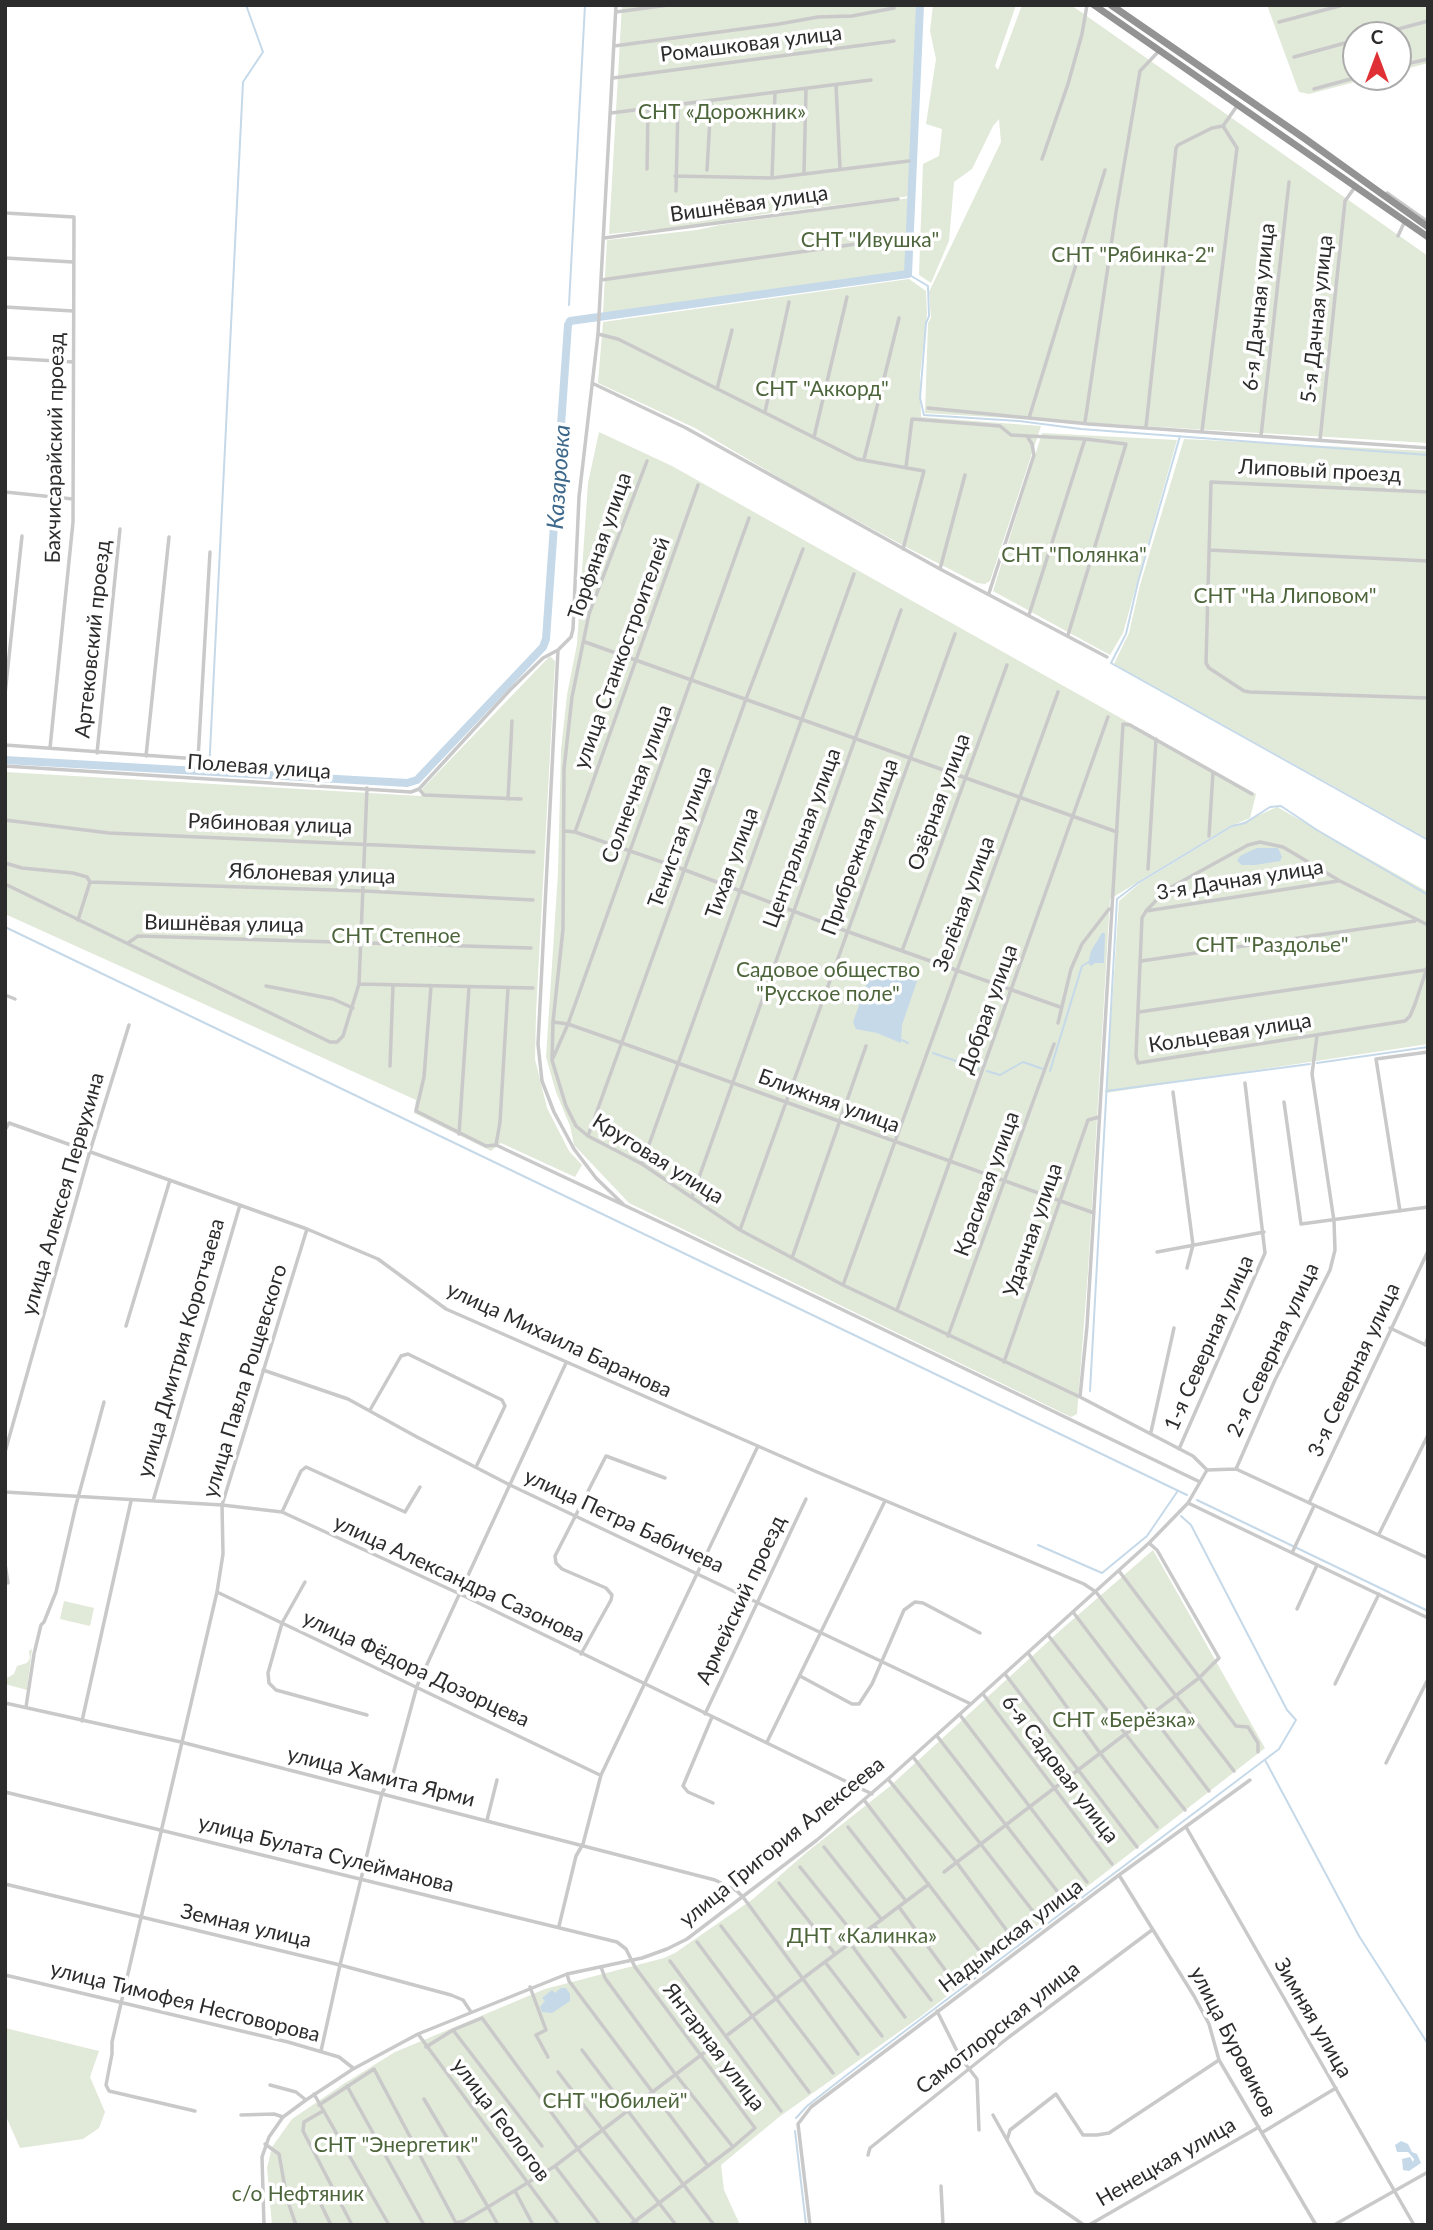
<!DOCTYPE html>
<html>
<head>
<meta charset="utf-8">
<style>
	body { margin:0 }
	#map { position:relative; width:1433px; height:2230px; overflow:hidden; background:#fff; font-family:Lato,sans-serif }
	canvas { display:block }
	.frame { position:absolute; inset:0; border:7px solid #2c2c2c; pointer-events:none }
	.north { position:absolute; left:1342px; top:21px; width:70px; height:70px; box-sizing:border-box; background:#fff; border:2px solid #ababab; border-radius:50%; rotate:0deg; font-size:19px; font-weight:700; line-height:28px; text-align:center; color:#2c2c2c }
	.north::after { content:''; display:block; margin:auto; width:24px; height:32px; background:#df3135; clip-path:polygon(50% 0,100% 100%,50% 72%,0 100%) }
</style>
</head>
<body>
<div id="map">
<canvas width="1433" height="2230"></canvas>
<div class="frame"></div>
<div class="north">С</div>
</div>
<script>
const ctx = document.querySelector('canvas').getContext('2d');
ctx.lineJoin = 'round';
function paint(path, color) { ctx.fillStyle = color; ctx.fill(path, 'evenodd'); }
const shape = rows => new Path2D(rows.map(r => 'M' + r).join(''));
function trace(path, color, width, dash) { ctx.strokeStyle = color; ctx.lineWidth = width; ctx.lineCap = dash ? 'butt' : 'round'; ctx.setLineDash(dash || []); ctx.stroke(path); }
function drawText(font, color, halo, rows, align = 'center') {
  ctx.font = font + ' Lato,sans-serif'; ctx.lineWidth = 7; ctx.setLineDash([]); ctx.textBaseline = 'middle'; ctx.strokeStyle = halo; ctx.fillStyle = color; for (const [text, x, y, turn = 0] of rows) {
    ctx.save(); ctx.translate(x, y); ctx.rotate((+turn || 0) * Math.PI / 180); ctx.textAlign = isNaN(turn) ? turn : align; if (halo) ctx.strokeText(text, 0, 0); ctx.fillText(text, 0, 0); ctx.restore();
  }
}
paint(shape([
	[622,5,919,5,911,196,771,213,700,225,609,234],
	[933,5,1016,5,995,66,998,70,1022,5,1071,5,1428,256,1428,443,925,413,928,323,931,318,929,292,1001,142,999,119,993,126,972,169,954,182,949,241,931,283,919,275,923,164,939,156,942,129,926,124,936,59,930,31],
	[1267,5,1428,5,1428,63,1398,71,1398,35,1356,35,1356,77,1374,77,1309,94,1299,92],
	[910,198,907,271,603,313,607,240,697,230,720,225],
	[909,279,926,291,927,314,920,375,921,417,1041,426,990,581,985,584,977,583,906,547,795,487,695,428,598,383,603,322],
	[599,432,672,466,1256,794,1250,818,1231,826,1110,899,1088,1271,1077,1414,1071,1417,629,1203,574,1145,570,1126,556,1092,546,1057,558,873,561,750,567,695,577,644,588,483],
	[1042,433,1177,440,1123,633,1110,655,993,591],
	[1184,439,1428,451,1428,839,1114,664,1129,633,1140,585],
	[550,656,555,661,536,1013,535,1059,547,1108,569,1151,582,1165,575,1177,501,1143,491,1151,414,1113,416,1100,5,914,5,772,421,796,422,789],
	[1277,807,1428,892,1428,1044,1106,1093,1119,901,1140,883,1232,827],
	[1153,1550,1265,1748,920,2017,779,2117,721,2165,724,2190,740,2225,272,2225,267,2168,272,2147,292,2119,345,2083,395,2052,419,2042,545,1989,664,1958,675,1953,753,1899,807,1852,889,1787,1063,1628],
	[64,1601,94,1608,90,1626,60,1619],
	[32,1649,27,1690,5,1684,5,1679,14,1674,17,1666,27,1663,30,1658,29,1651],
	[5,2028,99,2051,90,2077,105,2112,99,2128,83,2139,20,2148,5,2114]
]), '#e1e9d9');
paint(shape([
	[1257,848,1278,848,1282,857,1280,861,1255,865,1242,865,1237,861,1240,856],
	[1102,933,1105,933,1104,963,1095,963,1091,966,1088,963,1091,951],
	[881,963,917,981,902,1025,901,1043,877,1033,856,1029,853,1022,873,966],
	[561,1988,566,1988,570,1994,570,2001,552,2013,542,2012,540,2007,545,2001,542,1998,552,1990,555,1993],
	[1401,2141,1408,2144,1412,2152,1417,2154,1421,2163,1409,2171,1403,2170,1402,2159,1410,2157,1413,2162,1414,2159,1408,2152,1397,2152,1395,2145]
]), '#c5d9e9');
trace(shape([
	[908,274,928,286,929,316,926,323,920,398,924,415,1019,421,1081,429,1428,455],
	[569,305,585,5],
	[1180,436,1138,582,1126,634,1111,663,1428,840],
	[209,772,243,82,263,52,246,5],
	[5,927,1187,1495],
	[902,1040,908,1043],
	[933,1053,979,1069],
	[1317,1063,1428,1047],
	[987,1071,1000,1075,1023,1062,1043,1069],
	[1050,1071,1082,966,1089,962],
	[1106,1091,1310,1064],
	[1090,1391,1117,899,1138,883,1232,826,1245,823,1270,807,1281,806,1317,830,1428,895],
	[1197,1500,1428,1611],
	[1038,1545,1102,1573,1147,1536,1177,1492],
	[1265,1760,1359,1936,1428,2044],
	[796,2118,807,2106,848,2074,1279,1749,1296,1720,1287,1710,1191,1525,1181,1516],
	[795,2131,806,2225]
]), '#c5d9e9', 2);
trace(shape([
	[5,760,407,783,417,780,543,647,546,639,568,325,570,321,908,274,920,5]
]), '#c5d9e9', 8);
trace(shape([
	[616,5,598,334,579,497,573,629,571,637,558,650,538,1044,542,1081,554,1112,574,1149,596,1178,624,1205],
	[616,12,668,5],
	[1279,22,1343,5],
	[1376,35,1428,21],
	[614,46,779,24,818,17,852,16,894,8],
	[1294,57,1356,40],
	[1398,66,1428,59],
	[613,78,894,41],
	[836,85,840,168],
	[1314,89,1358,77],
	[611,113,871,80],
	[1223,126,1237,106],
	[1042,159,1068,84,1082,34,1087,5],
	[647,169,648,109],
	[707,170,711,101],
	[804,172,806,89],
	[675,176,772,178,909,161],
	[772,178,775,93],
	[676,191,678,105],
	[1387,193,1428,222],
	[5,213,74,217,73,522,50,748],
	[1398,236,1404,223],
	[604,238,898,199],
	[5,258,73,262],
	[601,280,899,238],
	[5,307,73,311],
	[598,334,618,339,857,459,924,471,903,549],
	[5,358,73,362],
	[594,384,686,428,940,569,1107,657],
	[717,389,732,330],
	[928,408,1089,424,1428,448],
	[765,412,789,302],
	[1029,418,1105,170],
	[1085,422,1116,212,1140,71,1159,51],
	[1146,427,1176,148,1178,145,1212,128,1223,126],
	[1202,431,1237,148,1223,126],
	[1261,436,1289,182],
	[814,437,847,297],
	[1320,440,1345,201,1355,187],
	[864,459,899,318],
	[647,461,589,614,572,697,564,769,563,929,553,1022,552,1060,566,1106,576,1126,588,1136,642,1164,740,1230,843,1285,1080,1397,1193,1456,1207,1470],
	[906,467,912,419,1000,426,1011,435,1085,439,1126,444,1068,635],
	[5,492,73,499],
	[1428,492,1211,482,1206,663,1209,668,1244,691,1250,692,1428,698],
	[1209,550,1428,561],
	[940,569,965,475],
	[989,593,1034,455,1032,444,1027,436],
	[1029,615,1085,439],
	[585,642,1117,832],
	[5,694,22,536],
	[5,745,198,759,210,552],
	[97,753,120,529],
	[146,756,169,537],
	[5,766,411,792,419,789],
	[419,789,510,690,543,658,558,650],
	[419,789,424,795,521,799],
	[508,799,512,721],
	[5,820,109,833,534,852],
	[565,831,575,832,685,870,846,931,1060,1007],
	[575,832,698,485],
	[1209,836,1213,772],
	[5,863,22,868,73,873,87,877,90,882,78,920],
	[1148,869,1156,739],
	[90,882,365,891,533,900],
	[5,884,330,1042,337,1042,343,1036,359,984,367,788],
	[1146,911,1338,881],
	[1428,925,1340,881,1283,847,1260,842,1248,845,1166,890,1146,911,1142,918,1136,1056,1138,1063,1405,1021,1410,1016,1415,1004,1428,965],
	[128,943,138,936,531,948],
	[902,951,1007,665],
	[1141,961,1415,921],
	[359,984,533,988],
	[266,986,333,999,353,1008],
	[431,986,424,1077,416,1111,486,1146,496,1145,679,1231,1200,1482],
	[5,995,15,999],
	[1139,1012,1425,970],
	[553,1022,568,1024,622,1043,1094,1213],
	[1058,1023,1071,969,1082,944,1109,909],
	[553,1058,568,1024,749,518],
	[390,1066,393,985],
	[1173,1092,1193,1245,1187,1268],
	[1284,1102,1301,1224,1428,1207],
	[5,1130,9,1123,307,1229,378,1259,446,1309,817,1472,1084,1584,1096,1592,1234,1771],
	[459,1134,469,987],
	[588,1136,746,699,803,549],
	[496,1145,500,1122,508,988],
	[642,1164,854,574],
	[692,1197,901,610],
	[1400,1211,1376,1059,1428,1052],
	[740,1230,955,634],
	[1157,1252,1264,1232],
	[792,1258,866,1046],
	[843,1285,1058,692],
	[897,1310,1108,717],
	[126,1326,170,1180],
	[1390,1328,1428,1346],
	[948,1336,1054,1044],
	[1425,1345,1428,1338],
	[1004,1362,1088,1120,1099,1117],
	[263,1370,348,1399,417,1437,510,1485,971,1704],
	[1080,1397,1087,1326,1123,724,1130,725,1252,794],
	[370,1410,401,1356,408,1354,502,1400,505,1406,476,1467],
	[1151,1432,1174,1328],
	[1179,1449,1265,1253,1245,1083],
	[5,1452,90,1151,129,1025],
	[1236,1469,1275,1380,1330,1270,1335,1250,1334,1221,1312,1074,1317,1036],
	[1207,1470,1236,1469,1428,1558],
	[5,1492,222,1505,282,1512,460,1594,872,1794],
	[153,1501,240,1205],
	[1188,1503,1428,1618],
	[1309,1503,1428,1251],
	[282,1512,301,1471,306,1467,405,1512,420,1487],
	[1379,1534,1428,1435],
	[1292,1553,1314,1506],
	[5,1564,8,1583],
	[1119,1571,1236,1726,1248,1727,1258,1743,1258,1752],
	[305,1582,282,1623,268,1673,269,1683,276,1690,367,1715],
	[217,1592,600,1775],
	[1297,1609,1317,1565],
	[1073,1612,1209,1791],
	[1048,1635,1185,1810],
	[1028,1653,1100,1753,1157,1827],
	[581,1654,611,1600,612,1595,606,1588,562,1569,556,1563,555,1556,606,1456,665,1478],
	[1005,1674,1137,1847],
	[800,1676,852,1704,859,1704,872,1684,904,1610,915,1602,923,1603,980,1633],
	[1335,1684,1379,1594],
	[983,1694,1112,1864],
	[5,1703,181,1742,715,1880,737,1891,743,1897,858,2054],
	[26,1707,34,1654,41,1625,44,1622,56,1592,76,1505,104,1402],
	[705,1714,806,1499],
	[960,1715,1087,1882],
	[712,1717,683,1786,688,1792,713,1803],
	[82,1721,131,1501],
	[937,1736,1064,1900],
	[767,1742,885,1501],
	[913,1757,1039,1919],
	[1386,1763,1428,1679],
	[888,1779,957,1863,1013,1939],
	[5,1792,617,1942,626,1949,635,1967,755,2128,733,2147],
	[864,1800,985,1958],
	[487,1820,497,1780],
	[848,1827,906,1901],
	[1186,1827,1414,2225],
	[824,1847,882,1920],
	[800,1867,857,1938],
	[944,1872,1199,1678,1219,1658,1157,1550,1149,1543],
	[1119,1875,1194,1996,1209,2024,1219,2060,1316,2225],
	[779,1883,835,1954],
	[5,1884,340,1965,451,1995,463,2000,471,2012],
	[899,1907,954,1982],
	[874,1925,931,2000],
	[559,1926,576,1856,583,1844,601,1775,758,1446],
	[721,1926,833,2073],
	[697,1942,809,2092],
	[850,1943,905,2017],
	[670,1961,781,2111],
	[825,1962,882,2036],
	[601,1967,605,1978,676,2075,733,2147,630,2225],
	[567,1974,569,1981,708,2166],
	[5,1975,288,2042,339,2057,353,2068],
	[530,1987,546,2030,536,2035,548,2057],
	[937,2011,960,2057,977,2079,979,2130],
	[453,2030,542,2146],
	[418,2034,559,2225],
	[726,2036,929,1884],
	[426,2047,453,2030,482,2018,581,2153,638,2225],
	[582,2050,714,2225],
	[321,2051,340,1965,382,1793,393,1774,417,1686,566,1363],
	[558,2072,676,2225],
	[270,2085,296,2092,306,2100],
	[347,2086,424,2225],
	[314,2094,389,2225],
	[319,2105,374,2069,456,2223,464,2221,488,2207,424,2099],
	[195,2111,109,2091,106,2085,112,2054,112,2042,217,1592,223,1554,222,1505,307,1229],
	[323,2111,304,2122,303,2131,352,2225],
	[241,2115,274,2114,283,2117],
	[993,2115,1036,2192,1084,2225],
	[1263,2132,1336,2088],
	[1007,2140,1010,2130,1056,2094,1083,2135,1097,2135,1109,2133,1219,2060],
	[265,2144,279,2154,287,2199,296,2225],
	[868,2155,870,2148,1009,2037,1152,1930],
	[555,2166,600,2225],
	[941,2186,943,2225],
	[515,2191,533,2225],
	[287,2199,314,2190,331,2225],
	[264,2225,262,2157,269,2137,283,2117,306,2100,353,2069,418,2034,567,1974,642,1958,667,1949,687,1939,817,1840,888,1779,1149,1543,1188,1503,1207,1470],
	[498,2225,488,2207,555,2166,713,2046],
	[810,2225,798,2124,811,2107,1119,1875,1250,1780],
	[1089,2225,1259,2127],
	[1334,2225,1428,2172]
]), '#c9c9c9', 3.5);
trace(shape([
	[1094,5,1428,237],
	[1111,5,1304,138,1428,227]
]), '#939393', 7);
drawText('21px', '#2c2c2c', '#fff', [
	["Ромашковая улица",751,44,-7],
	["Вишнёвая улица",749,204,-8],
	["6-я Дачная улица",1259,307,-84],
	["5-я Дачная улица",1317,319,-84],
	["Бахчисарайский проезд",55,448,-89],
	["Липовый проезд",1320,471,3],
	["Торфяная улица",600,546,-71],
	["Артековский проезд",93,639,-84],
	["улица Станкостроителей",622,653,-70],
	["Полевая улица",259,767,4],
	["Солнечная улица",637,784,-70],
	["Озёрная улица",939,802,-70],
	["Рябиновая улица",270,824,2],
	["Тенистая улица",680,837,-70],
	["Центральная улица",802,838,-70],
	["Прибрежная улица",860,847,-70],
	["Тихая улица",732,863,-70],
	["Яблоневая улица",312,874,2],
	["3-я Дачная улица",1240,880,-9],
	["Зелёная улица",964,904,-70],
	["Вишнёвая улица",224,924,1],
	["Добрая улица",988,1009,-70],
	["Кольцевая улица",1230,1033,-9],
	["Ближняя улица",829,1101,20],
	["Круговая улица",658,1159,32],
	["Красивая улица",987,1184,-70],
	["улица Алексея Первухина",63,1194,-74],
	["Удачная улица",1033,1230,-71],
	["улица Михаила Баранова",559,1340,25],
	["1-я Северная улица",1209,1343,-66],
	["улица Дмитрия Коротчаева",181,1348,-74],
	["2-я Северная улица",1273,1350,-65],
	["3-я Северная улица",1354,1370,-65],
	["улица Павла Рощевского",245,1381,-73],
	["улица Петра Бабичева",624,1521,25],
	["улица Александра Сазонова",459,1579,25],
	["Армейский проезд",741,1600,-65],
	["улица Фёдора Дозорцева",416,1669,25],
	["6-я Садовая улица",1060,1769,53],
	["улица Хамита Ярми",381,1777,14],
	["улица Григория Алексеева",782,1842,-39],
	["улица Булата Сулейманова",326,1854,14],
	["Земная улица",246,1926,13],
	["Надымская улица",1011,1936,-37],
	["улица Тимофея Несговорова",185,2002,14],
	["Зимняя улица",1313,2018,60],
	["Самотлорская улица",998,2028,-38],
	["улица Буровиков",1233,2042,63],
	["Янтарная улица",714,2047,53],
	["улица Геологов",501,2120,53],
	["Ненецкая улица",1166,2162,-30]
]);
drawText('21px', '#4d653b', '#fff', [
	["СНТ «Дорожник»",722,112],
	["СНТ \"Ивушка\"",870,240],
	["СНТ \"Рябинка-2\"",1133,255],
	["СНТ \"Аккорд\"",822,389],
	["СНТ \"Полянка\"",1074,555],
	["СНТ \"На Липовом\"",1285,596],
	["СНТ Степное",396,936],
	["СНТ \"Раздолье\"",1272,945],
	["Садовое общество",828,970],
	["\"Русское поле\"",828,994],
	["СНТ «Берёзка»",1124,1720],
	["ДНТ «Калинка»",862,1936],
	["СНТ \"Юбилей\"",615,2101],
	["СНТ \"Энергетик\"",396,2145],
	["с/о Нефтяник",298,2194]
]);
drawText('italic 23px', '#3d688b', '#fff', [
	["Казаровка",559,477,-86]
]);
</script>
</body>
</html>
